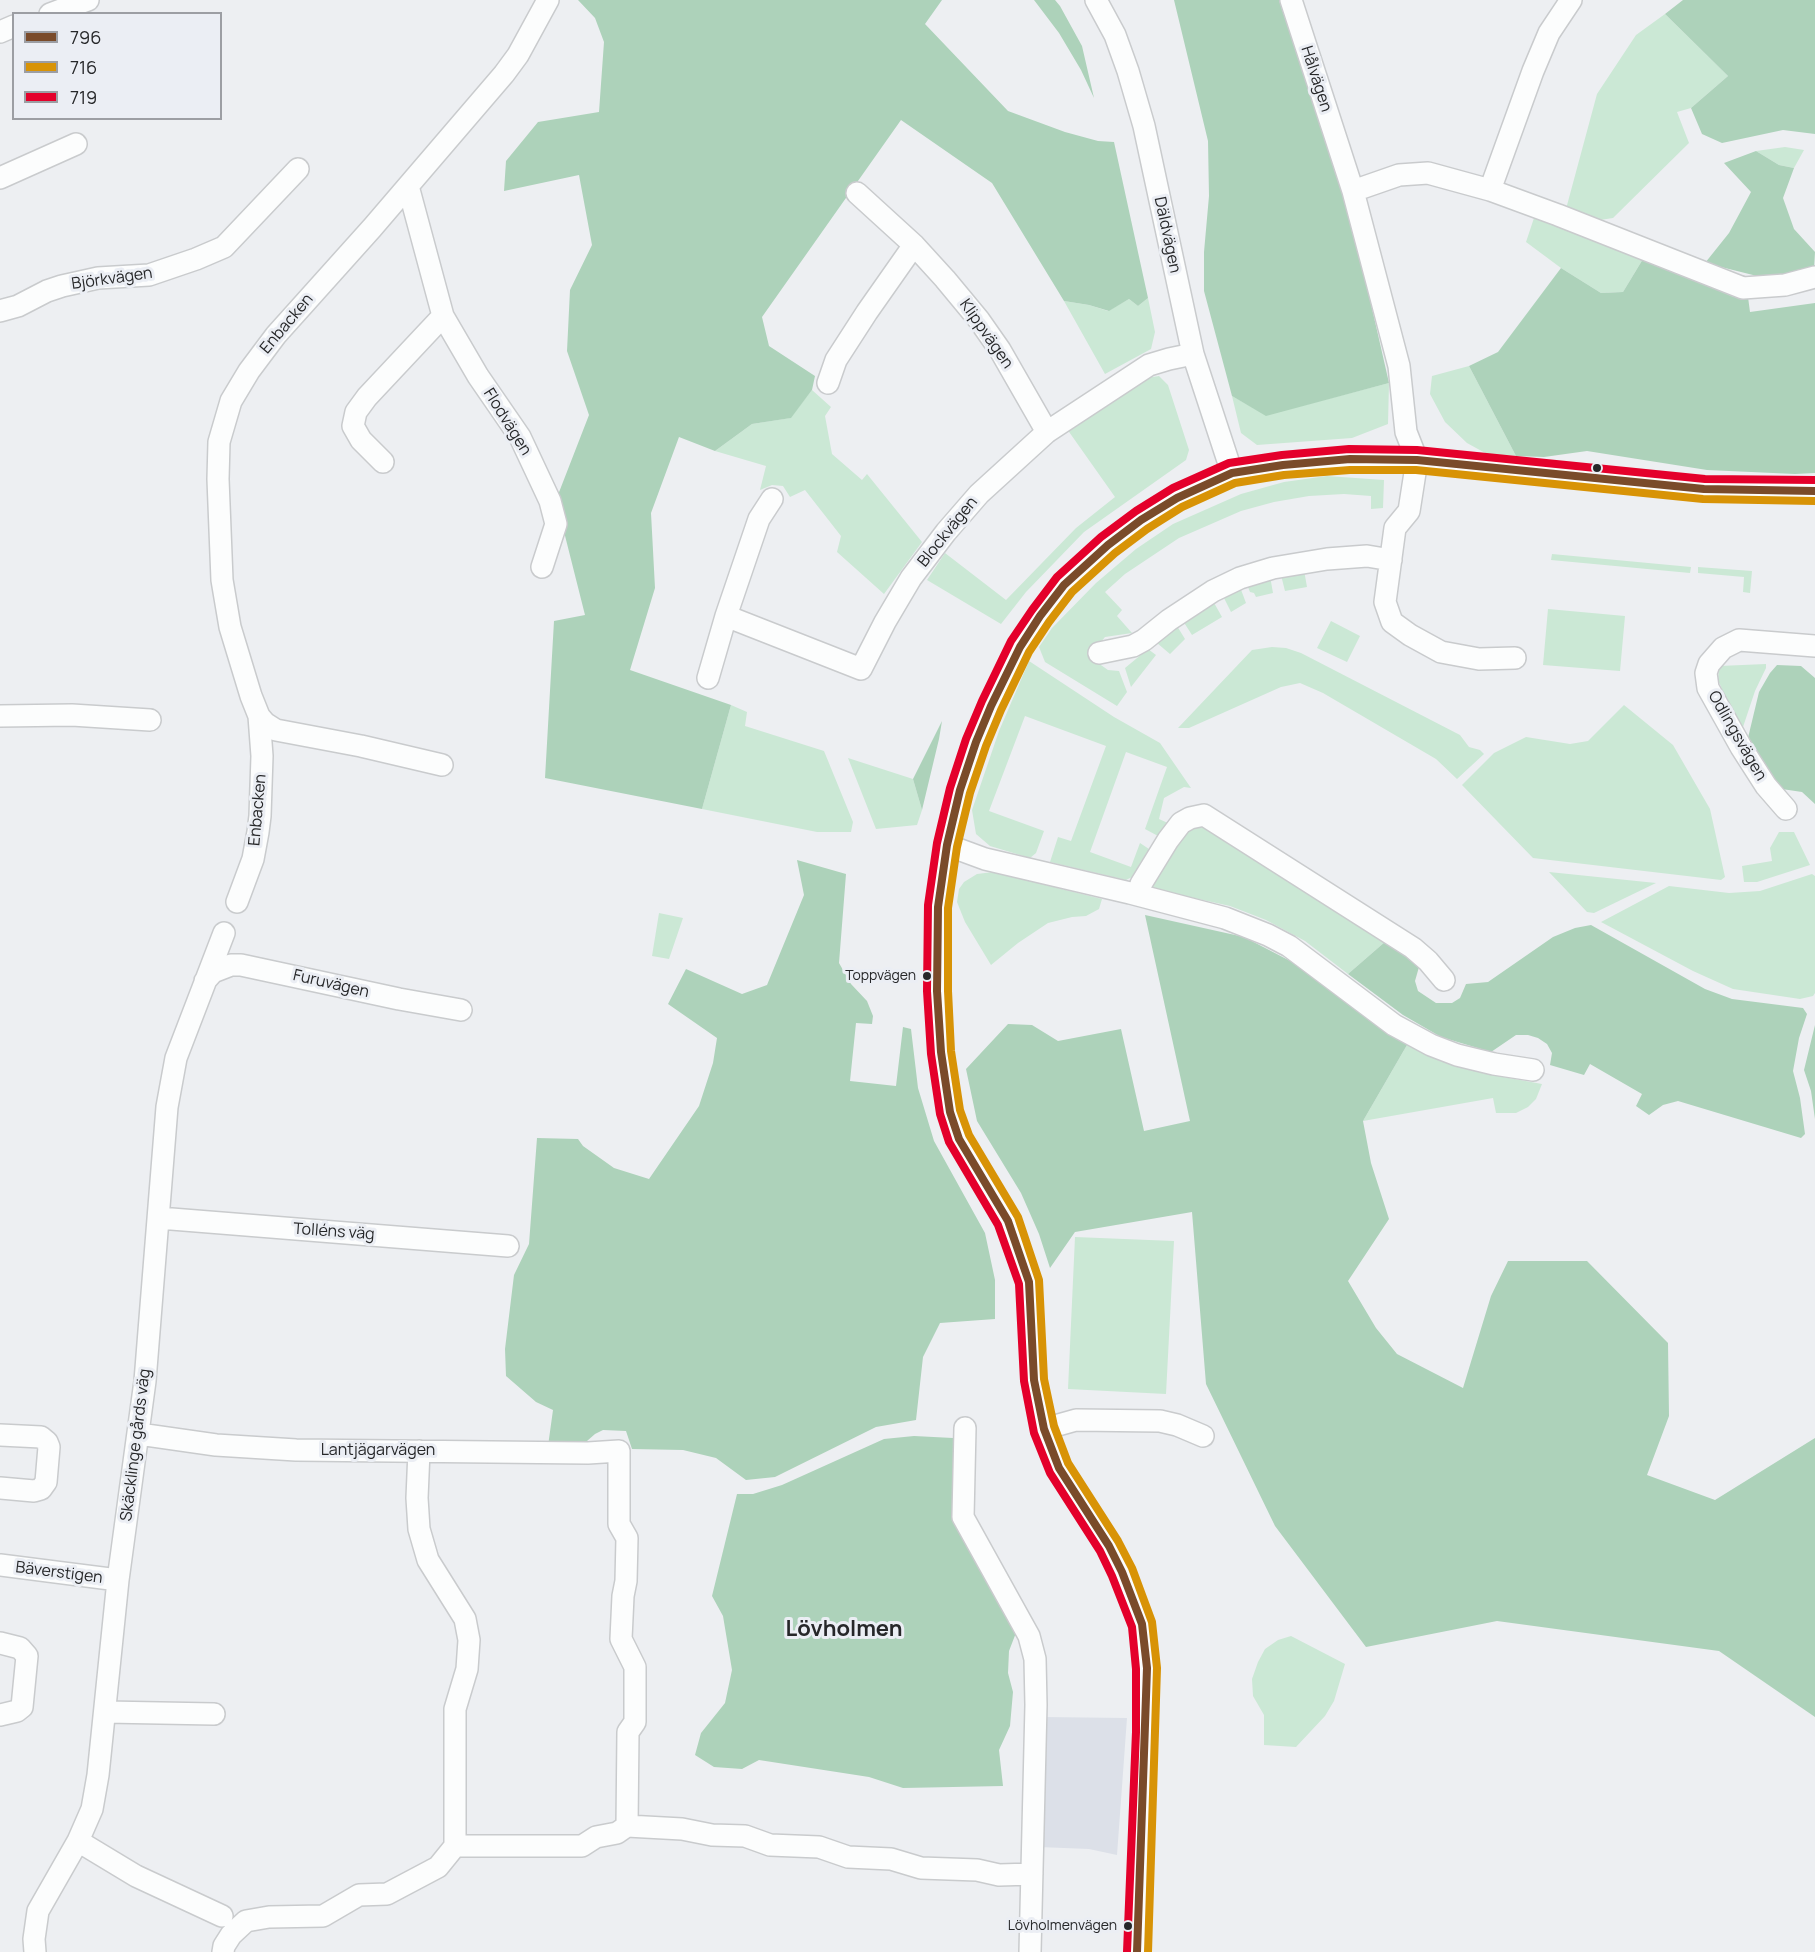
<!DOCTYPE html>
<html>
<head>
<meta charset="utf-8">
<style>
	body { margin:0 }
	#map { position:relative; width:1815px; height:1952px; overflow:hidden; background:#edeff2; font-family:Manrope,sans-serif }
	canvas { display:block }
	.legend { position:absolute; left:12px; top:12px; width:210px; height:108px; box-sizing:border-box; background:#ebeef4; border:2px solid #9c9ea3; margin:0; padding:8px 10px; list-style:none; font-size:18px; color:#262729 }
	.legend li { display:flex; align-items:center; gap:12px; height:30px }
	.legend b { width:30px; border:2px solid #9c9ea3 }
</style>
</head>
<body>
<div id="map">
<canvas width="1815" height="1952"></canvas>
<ul class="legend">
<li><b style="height:8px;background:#7a4b2a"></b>796</li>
<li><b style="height:8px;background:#d89306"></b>716</li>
<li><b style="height:8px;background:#e4002b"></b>719</li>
</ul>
</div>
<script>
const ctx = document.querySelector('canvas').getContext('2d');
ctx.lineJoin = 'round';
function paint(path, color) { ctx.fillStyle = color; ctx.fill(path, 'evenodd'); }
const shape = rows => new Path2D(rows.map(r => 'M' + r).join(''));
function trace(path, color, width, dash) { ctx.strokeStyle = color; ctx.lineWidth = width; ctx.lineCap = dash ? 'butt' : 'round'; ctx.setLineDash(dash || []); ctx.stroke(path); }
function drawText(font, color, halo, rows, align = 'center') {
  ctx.font = font + ' Manrope,sans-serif'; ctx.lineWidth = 6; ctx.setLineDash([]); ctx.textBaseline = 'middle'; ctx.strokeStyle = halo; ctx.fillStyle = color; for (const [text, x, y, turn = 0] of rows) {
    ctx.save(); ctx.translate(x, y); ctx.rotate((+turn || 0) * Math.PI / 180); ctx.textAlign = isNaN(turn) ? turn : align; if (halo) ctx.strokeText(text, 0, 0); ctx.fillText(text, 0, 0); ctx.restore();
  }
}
paint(shape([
	[1043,1717,1127,1718,1117,1855,1089,1849,1039,1847]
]), '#dce0e8');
paint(shape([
	[1665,14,1728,76,1691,108,1677,112,1689,143,1613,218,1600,220,1566,209,1597,94,1636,35],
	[1785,147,1804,150,1794,168,1779,165,1756,151],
	[1534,218,1643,259,1623,292,1601,293,1561,268,1526,242],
	[1148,298,1155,332,1151,349,1105,374,1064,301,1089,305,1108,311,1129,299,1138,306],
	[1469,366,1516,456,1487,454,1467,443,1445,422,1430,394,1432,376],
	[1159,376,1168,385,1189,450,1186,460,1084,532,1026,592,1001,624,927,580,945,553,1006,600,1076,528,1115,497,1067,429,1146,378],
	[1389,383,1388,424,1352,438,1257,445,1241,433,1232,396,1266,415],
	[812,390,831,407,825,416,832,454,862,480,867,474,922,542,884,594,837,552,841,536,805,490,790,497,783,486,772,485,760,490,766,466,715,451,752,424,790,418],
	[1327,476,1384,480,1383,508,1371,509,1371,496,1344,494,1309,496,1274,502,1241,511,1179,538,1125,574,1105,592,1122,610,1117,616,1132,633,1105,637,1092,653,1098,663,1108,670,1119,671,1127,692,1117,706,1045,662,1039,647,1052,628,1096,583,1136,549,1173,524,1241,494,1284,482],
	[1552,554,1691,567,1690,573,1551,560],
	[1698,567,1752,571,1750,593,1743,592,1744,577,1698,573],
	[1304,570,1307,587,1285,591,1281,575],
	[1270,576,1273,593,1256,597,1254,593,1250,592,1247,585],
	[1240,587,1246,603,1231,612,1223,596],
	[1213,601,1222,617,1192,635,1183,621],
	[1548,609,1625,616,1620,671,1543,665],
	[1331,621,1360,636,1347,662,1317,648],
	[1177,626,1185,639,1170,654,1157,643],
	[1272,647,1286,648,1301,653,1460,735,1469,747,1480,750,1484,754,1457,779,1436,759,1323,693,1300,683,1281,687,1189,728,1178,728,1252,650],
	[1148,649,1156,655,1131,687,1125,668],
	[1029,661,1114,717,1160,743,1191,788,1184,787,1164,798,1159,819,1170,824,1158,836,1145,829,1167,767,1126,752,1090,852,1131,867,1140,843,1149,849,1132,877,1126,880,1050,862,1058,837,1071,841,1106,746,1025,716,989,811,1044,831,1036,853,1030,858,990,846,976,834,972,810,999,731],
	[1766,664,1766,668,1755,691,1741,733,1718,680,1719,666],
	[731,705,747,712,745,726,824,751,853,822,851,832,817,832,702,809],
	[1624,705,1673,745,1710,809,1725,877,1721,880,1533,858,1462,785,1494,753,1526,737,1570,744,1588,741],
	[848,758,913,779,922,810,917,825,876,829],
	[1202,827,1214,830,1386,941,1348,974,1305,941,1266,920,1230,906,1153,889,1151,882,1188,830],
	[1779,832,1794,832,1810,865,1757,882,1744,882,1742,866,1772,861,1770,848],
	[993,872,1102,899,1099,909,1086,916,1072,917,1048,923,1018,943,991,965,965,922,957,902,959,889,964,882,977,874],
	[1549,872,1656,883,1594,913,1587,912],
	[1812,874,1815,876,1815,993,1813,996,1800,999,1733,989,1693,971,1601,922,1669,886,1729,893,1760,891],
	[659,913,683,918,669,959,652,956],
	[1407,1045,1440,1061,1482,1073,1542,1084,1536,1099,1528,1107,1516,1113,1496,1113,1493,1098,1363,1121],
	[1075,1237,1174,1241,1166,1394,1068,1389],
	[1291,1636,1345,1664,1334,1701,1325,1716,1296,1747,1264,1745,1264,1715,1253,1696,1252,1679,1258,1662,1265,1649,1278,1640]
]), '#cbe8d5');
paint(shape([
	[578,0,942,0,925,24,1008,111,1065,132,1098,141,1114,142,1148,298,1138,306,1129,299,1109,311,1089,305,1064,301,992,183,901,120,762,317,769,346,815,376,812,390,791,418,752,424,715,451,679,437,651,513,655,588,630,670,731,705,702,809,545,778,554,621,585,615,556,500,589,415,567,351,570,290,592,245,579,175,504,191,506,161,538,122,599,112,604,42,595,18],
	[1034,0,1055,0,1060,6,1082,46,1094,98,1081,70,1059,33],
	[1174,0,1279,0,1341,189,1366,282,1389,383,1266,416,1232,396,1204,291,1204,252,1209,196,1208,141],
	[1683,0,1815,0,1815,134,1783,130,1722,143,1702,134,1691,108,1728,76,1665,14],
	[1756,151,1779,165,1794,168,1783,198,1794,229,1815,252,1814,269,1769,279,1705,263,1729,233,1751,192,1724,163],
	[1643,259,1734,297,1748,297,1750,312,1815,303,1815,473,1795,474,1707,470,1587,451,1544,457,1516,456,1469,366,1498,352,1561,268,1601,293,1623,292],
	[1777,665,1801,666,1815,678,1815,804,1802,792,1775,788,1747,742,1759,692,1770,673],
	[942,721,939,739,922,810,913,779],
	[797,860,846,874,839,963,851,984,867,1001,873,1016,872,1024,856,1023,850,1081,896,1086,903,1027,911,1029,918,1088,934,1141,985,1233,995,1280,995,1319,940,1323,923,1357,916,1420,876,1427,775,1477,746,1480,716,1458,683,1450,632,1449,626,1431,603,1430,595,1434,579,1448,548,1446,553,1410,536,1402,506,1376,505,1349,514,1275,529,1244,537,1138,578,1139,583,1146,614,1168,649,1179,699,1106,713,1063,717,1038,668,1004,686,969,742,994,767,985,804,895],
	[1145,915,1244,937,1296,964,1407,1045,1363,1121,1371,1163,1389,1219,1348,1281,1376,1328,1397,1354,1463,1388,1491,1296,1508,1261,1587,1261,1668,1343,1669,1416,1647,1475,1715,1500,1815,1438,1815,1717,1719,1651,1497,1621,1366,1647,1275,1526,1206,1384,1192,1212,1075,1232,1050,1268,1039,1234,1021,1193,977,1121,966,1069,1008,1024,1032,1025,1058,1041,1121,1029,1144,1131,1190,1121],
	[1591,925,1705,989,1732,999,1803,1008,1807,1014,1799,1038,1793,1071,1800,1098,1805,1134,1801,1138,1678,1101,1663,1105,1649,1115,1636,1106,1642,1094,1590,1064,1584,1075,1550,1065,1552,1053,1547,1044,1538,1038,1528,1035,1516,1035,1491,1052,1441,1037,1403,1015,1348,974,1386,941,1416,959,1419,967,1415,981,1418,991,1436,1003,1452,1003,1460,998,1466,984,1488,982,1553,937,1575,928],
	[1815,1025,1815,1119,1811,1091,1804,1070],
	[914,1436,953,1438,957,1524,1019,1625,1009,1651,1008,1673,1013,1692,1010,1726,999,1750,1003,1786,903,1788,869,1777,759,1760,742,1769,714,1767,695,1755,701,1733,725,1703,732,1670,723,1616,712,1596,737,1494,753,1494,782,1485,884,1439]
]), '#add2ba');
const minor = shape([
	[1096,0,1115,35,1128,71,1144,126,1193,354,1232,473],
	[1291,0,1353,191,1399,366,1406,432,1417,460,1409,511,1395,528,1385,602,1392,622,1410,635,1441,652,1479,659,1515,658],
	[50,14,88,0],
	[0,32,14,26],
	[0,178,76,144],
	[1490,190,1533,71,1549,33,1571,0],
	[1353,191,1399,175,1428,173,1490,190,1558,215,1743,288,1785,285,1815,277],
	[857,193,914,245,945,279,979,320,1000,350,1047,432],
	[0,311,18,306,47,291,62,286,98,278,149,275,196,259,224,247,298,169],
	[443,316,478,376,520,437,550,501,556,524,542,567],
	[828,383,836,360,867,312,914,245],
	[383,462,361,440,353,426,356,412,367,397,443,316,408,186],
	[726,616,861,669,885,622,911,578,946,532,979,494,1047,432,1149,365,1169,359,1193,354],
	[1099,653,1133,646,1144,640,1169,620,1213,591,1240,578,1273,568,1327,559,1367,556,1391,560],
	[708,678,726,616,759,519,772,499],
	[0,716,72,715,150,720],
	[259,716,265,723,276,730,361,746,442,765],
	[1786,809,1766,786,1741,747,1708,688,1706,673,1709,664,1723,648,1739,640,1815,646],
	[947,845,985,859,1130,893,1225,918,1268,935,1289,946,1394,1025,1431,1045,1457,1055,1494,1064,1533,1070],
	[1139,895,1141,884,1168,840,1181,823,1190,818,1204,815,1413,948,1428,961,1444,980],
	[237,902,253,859,258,832,260,816,262,756,259,716,251,696,230,627,222,580,218,479,219,442,231,401,249,371,276,335,372,228,504,74,518,55,548,0],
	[205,981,213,972,231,965,241,965,399,999,461,1010],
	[159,1218,508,1246],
	[965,1428,963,1517,1029,1636,1035,1659,1036,1705,1030,1952],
	[1044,1429,1076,1420,1160,1421,1177,1425,1203,1436],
	[139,1434,216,1445,296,1450,588,1453,619,1451,619,1524,627,1538,626,1581,623,1596,621,1639,635,1667,635,1722,628,1732,627,1826],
	[0,1435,41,1437,47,1442,49,1447,46,1482,41,1489,34,1491,0,1488],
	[419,1451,417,1498,419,1529,428,1560,465,1619,469,1640,467,1669,455,1709,455,1846],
	[0,1565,118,1580],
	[0,1643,20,1648,27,1656,22,1707,17,1711,0,1715],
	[106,1712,214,1714],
	[78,1841,136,1876,222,1916],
	[35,1952,34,1939,38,1911,78,1841,92,1809,98,1775,118,1580,145,1381,167,1107,176,1058,224,933],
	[223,1952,224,1946,231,1935,246,1921,269,1917,323,1916,359,1895,387,1894,438,1867,455,1846,582,1846,596,1837,617,1833,627,1826,682,1829,712,1835,745,1836,770,1845,819,1847,848,1857,891,1859,921,1868,977,1870,999,1875,1032,1874],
	[1137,1952,1146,1732,1147,1668,1142,1624,1122,1572,1109,1546,1059,1468,1044,1429,1034,1380,1032,1316,1029,1282,1008,1221,959,1139,950,1112,941,1052,937,991,938,907,947,845,960,790,976,742,991,706,1020,647,1040,616,1064,585,1108,545,1141,520,1177,498,1232,473,1283,465,1350,459,1417,460,1704,489,1815,491]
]);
trace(minor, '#c9cbcd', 24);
trace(minor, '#fcfdfd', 21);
trace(shape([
	[1137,1952,1147,1668,1142,1624,1122,1572,1109,1546,1059,1468,1044,1429,1034,1380,1029,1282,1008,1221,959,1139,950,1112,941,1052,937,991,938,907,947,845,960,790,976,742,991,706,1020,647,1040,616,1064,585,1108,545,1141,520,1177,498,1232,473,1283,465,1350,459,1417,460,1704,489,1815,491]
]), '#7a4b2a', 8);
trace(shape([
	[1148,1952,1157,1668,1152,1622,1132,1568,1118,1541,1068,1463,1054,1426,1044,1379,1039,1280,1018,1217,969,1135,960,1110,951,1051,948,991,948,908,957,847,970,793,986,746,1001,710,1029,652,1049,622,1072,592,1115,553,1147,529,1182,507,1235,483,1284,475,1350,470,1416,470,1703,499,1815,501]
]), '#d89306', 8);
trace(shape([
	[1127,1952,1136,1732,1136,1669,1132,1627,1112,1576,1100,1551,1050,1473,1034,1433,1024,1381,1019,1284,998,1225,949,1142,940,1114,931,1054,927,991,928,905,937,843,950,788,966,739,982,701,1011,641,1032,610,1057,577,1101,537,1136,511,1173,488,1229,463,1282,455,1349,449,1417,450,1705,479,1815,480]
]), '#e4002b', 8);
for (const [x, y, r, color] of [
	[1597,468,5,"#262729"],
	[927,976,5,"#262729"],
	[1128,1926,5,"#262729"]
]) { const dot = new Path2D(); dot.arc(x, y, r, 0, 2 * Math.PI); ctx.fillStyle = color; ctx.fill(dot); trace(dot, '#ebeef4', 2); }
drawText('14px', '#262729', '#ebeef4', [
	["Toppvägen",916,976],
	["Lövholmenvägen",1117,1926]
], 'right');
drawText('16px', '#262729', '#ebeef4', [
	["Hålvägen",1316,79,72],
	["Däldvägen",1167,235,78],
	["Björkvägen",112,279,-8],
	["Enbacken",287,324,-50],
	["Klippvägen",986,334,55],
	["Flodvägen",507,422,58],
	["Blockvägen",948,532,-51],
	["Odlingsvägen",1737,736,60],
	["Enbacken",258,810,-85],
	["Furuvägen",331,984,13],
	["Tolléns väg",334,1232,4],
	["Skäcklinge gårds väg",136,1445,-83],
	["Lantjägarvägen",378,1451],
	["Bäverstigen",59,1573,7]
]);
drawText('bold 22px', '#262729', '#ebeef4', [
	["Lövholmen",844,1630]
]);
</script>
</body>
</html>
